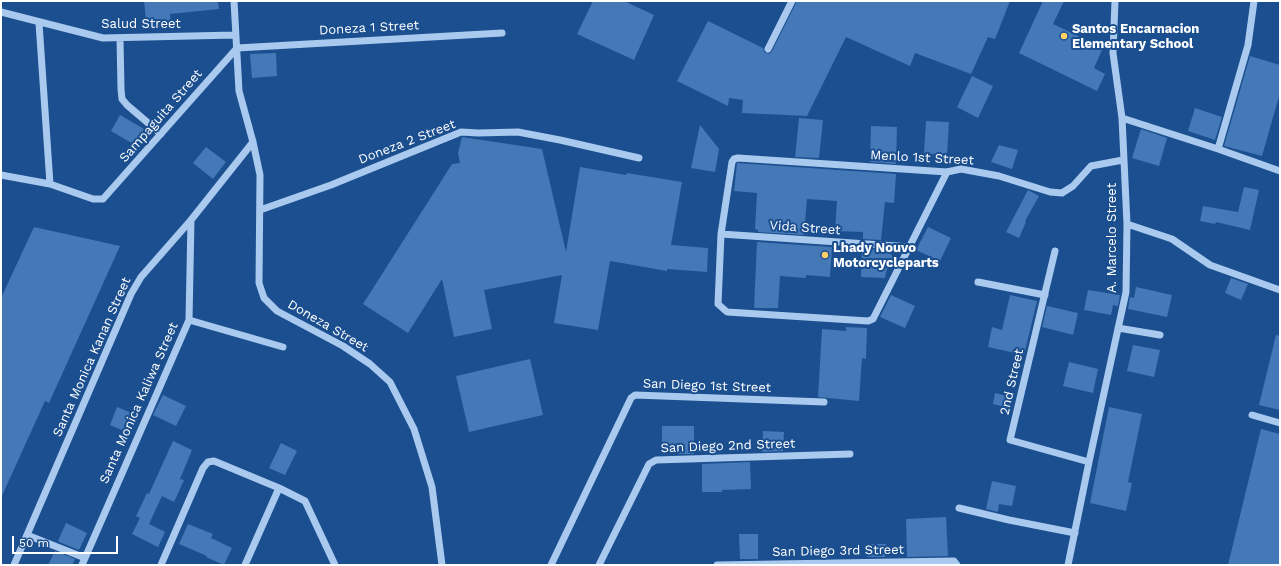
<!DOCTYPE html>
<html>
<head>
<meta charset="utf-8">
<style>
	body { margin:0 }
	#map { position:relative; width:1281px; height:566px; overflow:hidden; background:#1b4f8f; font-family:"Work Sans",sans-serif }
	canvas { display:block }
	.frame { position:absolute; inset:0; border:2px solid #fff; pointer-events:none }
	.scale { position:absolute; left:12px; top:536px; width:106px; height:18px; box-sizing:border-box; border:2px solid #fff; border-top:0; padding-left:5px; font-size:12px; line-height:14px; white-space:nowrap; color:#fff; -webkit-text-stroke:3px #1b4f8f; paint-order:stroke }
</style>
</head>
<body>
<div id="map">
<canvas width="1281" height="566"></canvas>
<div class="frame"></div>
<div class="scale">50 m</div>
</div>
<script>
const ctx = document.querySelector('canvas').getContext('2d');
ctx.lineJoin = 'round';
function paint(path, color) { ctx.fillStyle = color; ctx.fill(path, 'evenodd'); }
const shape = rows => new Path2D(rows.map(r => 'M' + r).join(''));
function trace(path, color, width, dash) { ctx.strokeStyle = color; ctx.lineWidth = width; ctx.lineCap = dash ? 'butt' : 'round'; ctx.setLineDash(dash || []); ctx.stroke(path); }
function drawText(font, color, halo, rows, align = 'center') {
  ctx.font = font + ' "Work Sans",sans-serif'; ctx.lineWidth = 4; ctx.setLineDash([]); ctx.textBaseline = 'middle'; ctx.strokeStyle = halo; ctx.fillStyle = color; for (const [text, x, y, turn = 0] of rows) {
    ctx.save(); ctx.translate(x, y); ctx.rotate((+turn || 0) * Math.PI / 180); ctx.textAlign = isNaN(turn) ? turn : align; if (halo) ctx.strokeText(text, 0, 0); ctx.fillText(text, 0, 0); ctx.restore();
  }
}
paint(shape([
	[144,1,218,1,219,9,170,14,171,26,147,29],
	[593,1,624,1,654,15,634,60,577,34],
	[797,1,1010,1,995,39,988,37,971,74,915,53,910,66,846,37,807,116,742,113,743,100,729,98,728,106,677,81,708,21,763,48,764,52,769,54,772,51],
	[1043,1,1064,1,1053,24,1103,48,1094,68,1105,74,1097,91,1019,53],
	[276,53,277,76,252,78,250,54],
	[1250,56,1280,65,1280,93,1262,156,1224,146],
	[972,76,993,86,978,118,957,107],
	[1195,108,1222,117,1215,140,1188,131],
	[120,115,144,129,135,145,111,131],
	[799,118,823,120,819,158,795,157],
	[926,121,949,122,947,155,924,153],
	[700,125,719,149,715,172,691,168],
	[871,126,897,127,896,164,870,162],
	[1141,129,1167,138,1159,166,1132,158],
	[462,137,542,149,566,252,580,167,626,175,627,173,682,182,671,245,708,248,707,272,667,269,667,271,610,261,598,330,554,323,562,275,484,290,492,329,454,337,442,279,408,333,363,304,452,164,460,163,458,153],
	[999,145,1018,150,1012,169,991,162],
	[206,147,226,162,213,179,193,163],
	[737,163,896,174,894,203,885,202,881,240,863,239,863,232,835,231,837,201,807,199,804,235,758,232,758,230,755,229,757,193,734,191],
	[1244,187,1259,190,1250,230,1216,222,1215,224,1200,221,1203,206,1238,212],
	[1028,190,1039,196,1025,221,1026,222,1019,238,1006,232],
	[34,227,120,246,49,403,45,401,1,498,1,298],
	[928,227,951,238,940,261,916,250],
	[757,242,832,247,830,277,806,275,806,278,780,276,778,308,754,308],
	[862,249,888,250,893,257,886,272,885,278,861,277],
	[1231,278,1248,284,1241,300,1225,293],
	[1136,287,1172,295,1167,317,1128,309,1130,297,1134,298],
	[1088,290,1120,295,1118,306,1113,305,1111,315,1084,310],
	[891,295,915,306,905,328,880,317],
	[1010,295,1037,301,1024,355,988,347,992,327,1002,330],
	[1047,306,1078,313,1073,335,1042,327],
	[846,327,867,328,866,359,862,358,859,401,818,397,822,329,846,331],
	[1276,335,1280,336,1280,410,1259,405],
	[1133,345,1160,350,1154,377,1127,371],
	[530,359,543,415,469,432,456,376],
	[1069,362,1098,369,1093,393,1063,386],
	[995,393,1011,397,1009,408,993,404],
	[163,395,186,406,176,426,153,415],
	[117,407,139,416,131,434,110,425],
	[1109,407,1142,414,1128,482,1132,483,1126,511,1090,503],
	[662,426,694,426,694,454,679,454,679,452,662,452],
	[1261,429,1280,434,1280,565,1228,565],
	[763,431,784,432,783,451,762,452],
	[173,441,192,450,180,479,184,480,174,502,162,496,149,524,165,532,158,547,132,534,140,518,136,516,147,493,149,494],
	[281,443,297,451,285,475,269,468],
	[750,462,751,489,722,490,722,492,702,492,702,464],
	[992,481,1016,486,1012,506,999,504,998,512,986,509],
	[946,517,948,556,907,557,906,519],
	[66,523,87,533,79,550,59,542,58,541],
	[188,524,213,534,211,538,232,548,224,565,206,557,207,556,179,544],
	[739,534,758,534,758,559,740,559],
	[867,544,886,544,885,557,867,557],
	[55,551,75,559,72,565,48,565]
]), '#4478b7');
trace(shape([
	[234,1,239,91,253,142,260,175,259,283,264,298,277,311,343,346,370,364,390,382,414,429,432,487,442,565],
	[1,12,103,38,235,35],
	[39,23,50,184],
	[120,38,121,89,122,99,127,105,161,134],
	[768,49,792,1],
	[1122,118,1218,149,1280,171],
	[1218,149,1248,45,1254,1],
	[947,172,873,319,868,321,727,312,718,304,721,234,732,162,734,159,738,158,947,172,961,169,999,176,1050,192,1062,193,1073,186,1091,166,1123,160],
	[1,175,50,184,93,199,103,199,237,48,502,33],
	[260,210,331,185,461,132,478,133,518,132,560,140,639,158],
	[1127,224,1172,239,1210,265,1280,290],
	[721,234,911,247],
	[1055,251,1010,440,1089,462],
	[978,282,1045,295],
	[189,320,283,347],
	[1118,328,1160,335],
	[1252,415,1280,423],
	[959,508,1009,520,1075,533],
	[27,535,85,558],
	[14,565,131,294,141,277,191,220,253,142],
	[82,565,189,320,191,220],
	[161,565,203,468,208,462,214,461,279,488,305,501,335,565],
	[245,565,279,488],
	[551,565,631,398,635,395,824,402],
	[599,565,649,464,656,460,850,454],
	[717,565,954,561,957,565],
	[1068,565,1089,462,1126,292,1127,224,1122,118,1113,53,1115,1]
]), '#a9c9ee', 7);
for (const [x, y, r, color] of [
	[1064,36,4,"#ffd166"],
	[825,255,4,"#ffd166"]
]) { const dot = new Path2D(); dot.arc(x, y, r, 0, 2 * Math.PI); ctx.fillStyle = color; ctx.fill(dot); trace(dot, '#1b4f8f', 1.5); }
drawText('13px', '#fff', '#1b4f8f', [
	["Salud Street",141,24],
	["Doneza 1 Street",369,28,-3],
	["Sampaguita Street",161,116,-49],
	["Doneza 2 Street",407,142,-21],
	["Menlo 1st Street",922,158,3],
	["Vida Street",805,228,4],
	["A. Marcelo Street",1112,238,-90],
	["Doneza Street",328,326,30],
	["Santa Monica Kanan Street",92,357,-66],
	["2nd Street",1012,382,-77],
	["San Diego 1st Street",707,386,2],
	["Santa Monica Kaliwa Street",139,403,-66],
	["San Diego 2nd Street",728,446,-2],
	["San Diego 3rd Street",838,551,-1]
]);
drawText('bold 13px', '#fff', '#1b4f8f', [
	["Santos Encarnacion",1072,29],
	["Elementary School",1072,44],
	["Lhady Nouvo",833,248],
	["Motorcycleparts",833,263]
], 'left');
</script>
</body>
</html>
